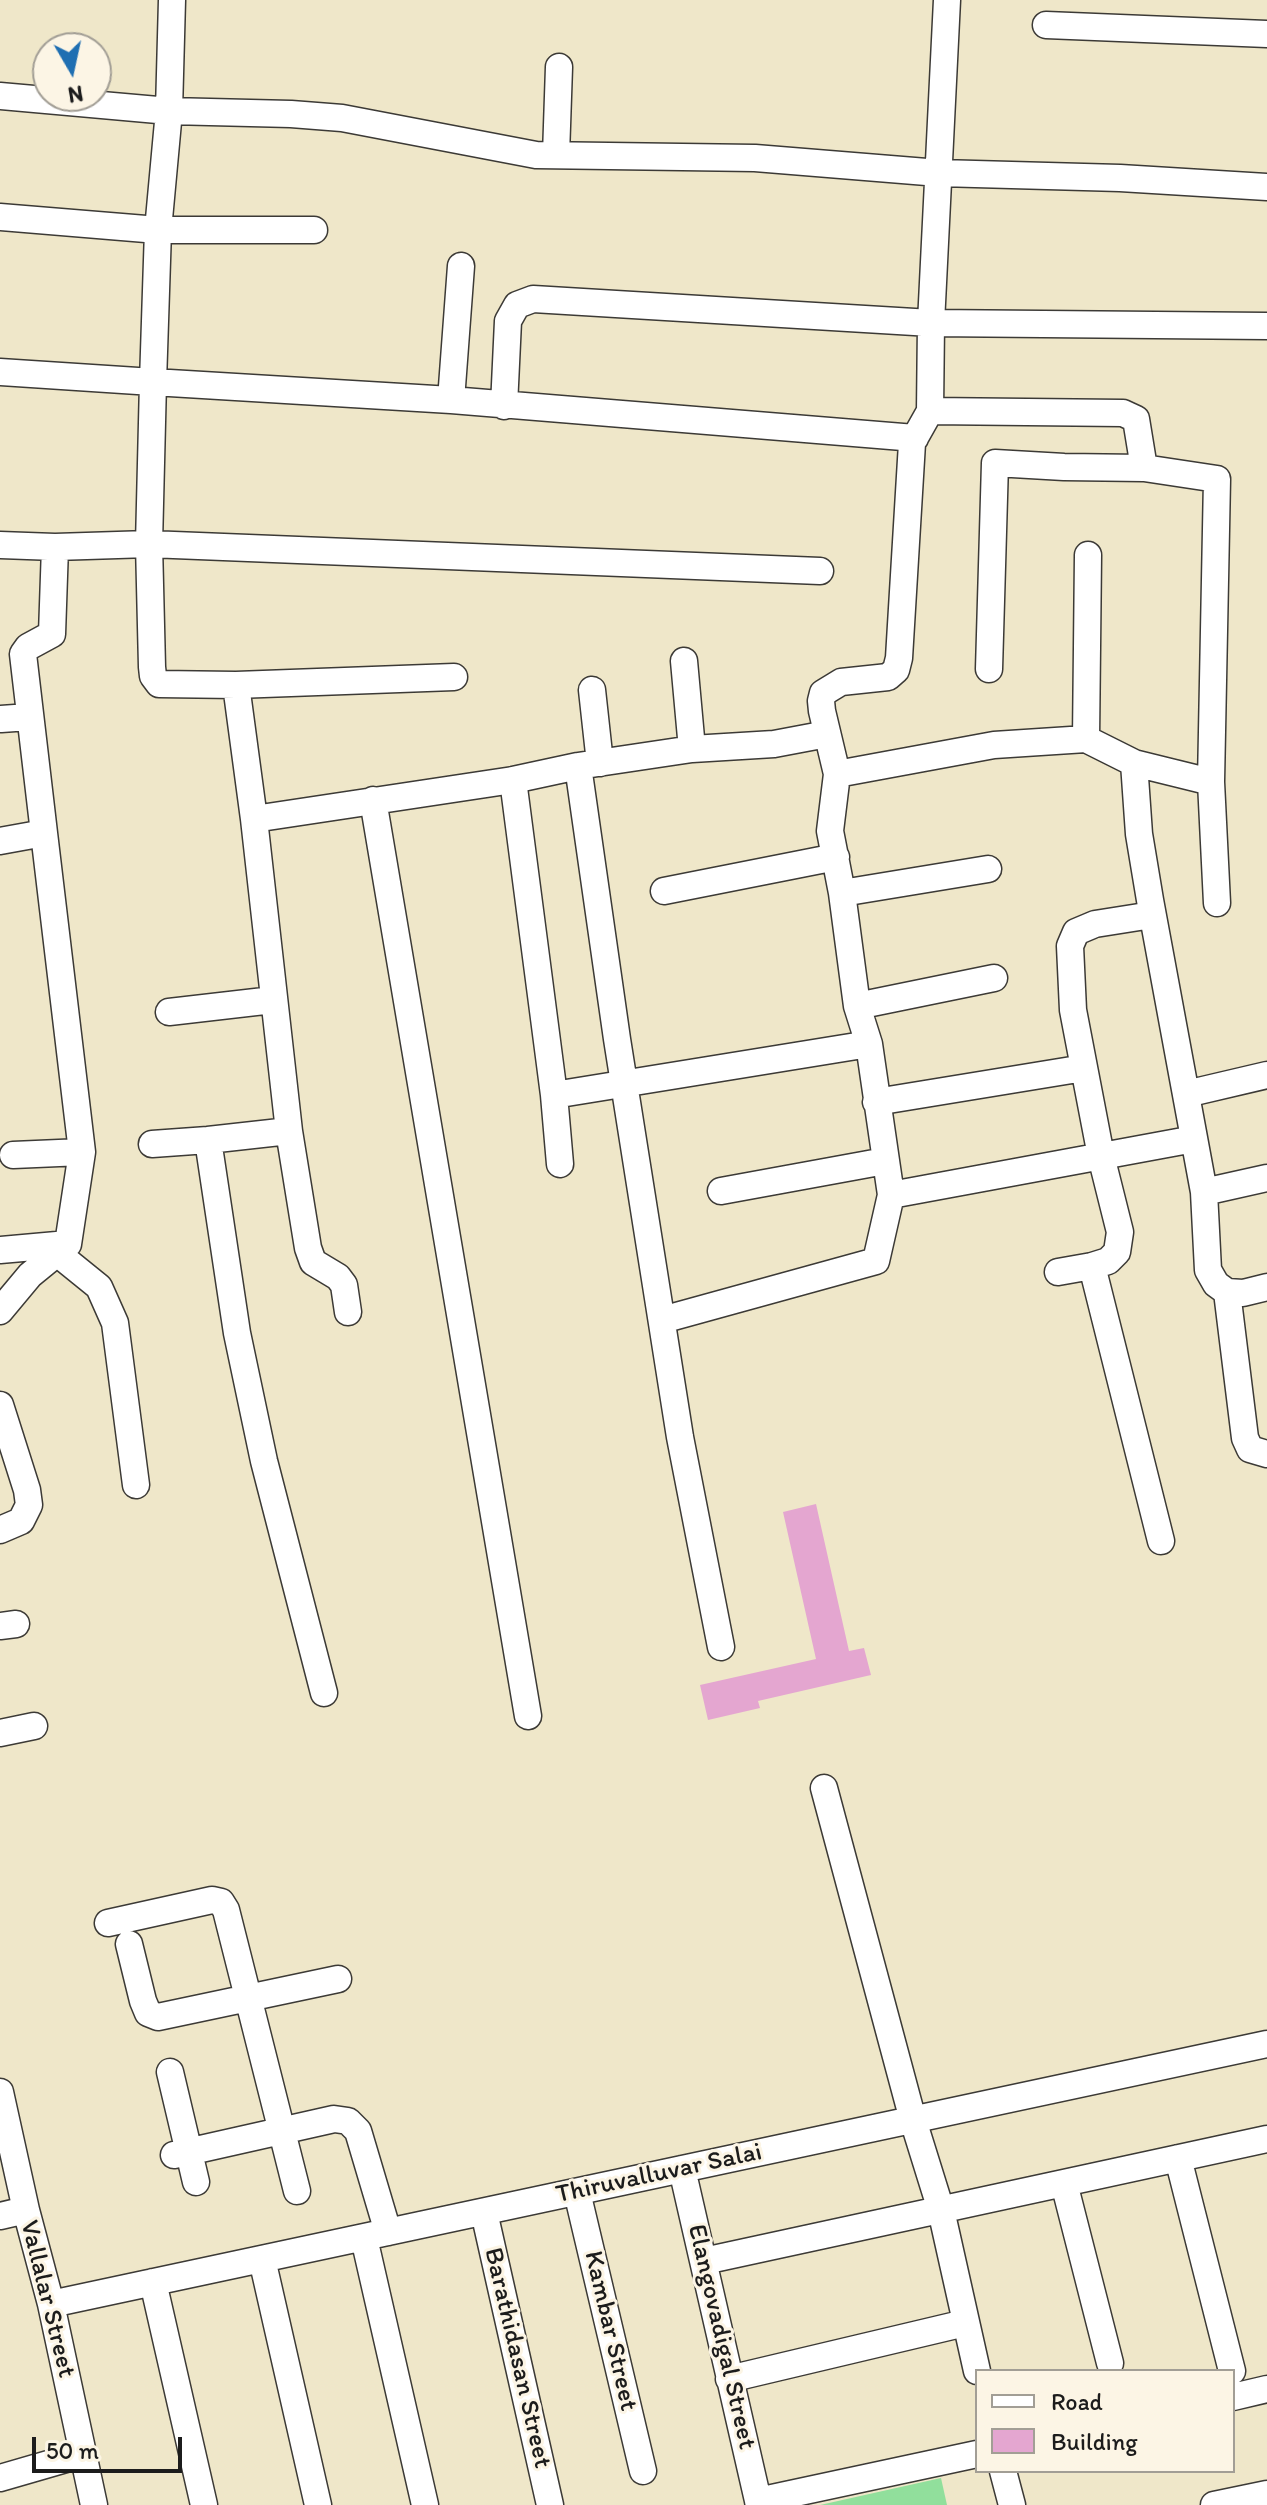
<!DOCTYPE html>
<html>
<head>
<meta charset="utf-8">
<style>
	body { margin:0 }
	#map { position:relative; width:1267px; height:2505px; overflow:hidden; background:#efe7c9; font-family:Itim,sans-serif }
	canvas { display:block }
	.legend { position:absolute; left:975px; top:2369px; width:260px; height:104px; box-sizing:border-box; background:#fcf5e5; border:2px solid #a29e95; margin:0; padding:10px 14px; list-style:none; font-size:24px; color:#1c1c1c }
	.legend li { display:flex; align-items:center; gap:16px; height:40px }
	.legend b { width:40px; border:2px solid #a29e95 }
	.north { position:absolute; left:32px; top:32px; width:80px; height:80px; box-sizing:border-box; background:#fcf5e5; border:2px solid #a29e95; border-radius:50%; rotate:171deg; font-size:22px; font-weight:700; line-height:32px; text-align:center; color:#1c1c1c }
	.north::after { content:''; display:block; margin:auto; width:28px; height:36px; background:#1f6fb2; clip-path:polygon(50% 0,100% 100%,50% 72%,0 100%) }
	.scale { position:absolute; left:32px; top:2437px; width:150px; height:36px; box-sizing:border-box; border:4px solid #1c1c1c; border-top:0; padding-left:10px; font-size:24px; line-height:28px; white-space:nowrap; color:#1c1c1c; -webkit-text-stroke:6px #fcf5e5; paint-order:stroke }
</style>
</head>
<body>
<div id="map">
<canvas width="1267" height="2505"></canvas>
<ul class="legend">
<li><b style="height:10px;background:#fff"></b>Road</li>
<li><b style="height:22px;background:#e4a6d0"></b>Building</li>
</ul>
<div class="north">N</div>
<div class="scale">50 m</div>
</div>
<script>
const ctx = document.querySelector('canvas').getContext('2d');
ctx.lineJoin = 'round';
function paint(path, color) { ctx.fillStyle = color; ctx.fill(path, 'evenodd'); }
const shape = rows => new Path2D(rows.map(r => 'M' + r).join(''));
function trace(path, color, width, dash) { ctx.strokeStyle = color; ctx.lineWidth = width; ctx.lineCap = dash ? 'butt' : 'round'; ctx.setLineDash(dash || []); ctx.stroke(path); }
function drawText(font, color, halo, rows, align = 'center') {
  ctx.font = font + ' Itim,sans-serif'; ctx.lineWidth = 6; ctx.setLineDash([]); ctx.textBaseline = 'middle'; ctx.strokeStyle = halo; ctx.fillStyle = color; for (const [text, x, y, turn = 0] of rows) {
    ctx.save(); ctx.translate(x, y); ctx.rotate((+turn || 0) * Math.PI / 180); ctx.textAlign = isNaN(turn) ? turn : align; if (halo) ctx.strokeText(text, 0, 0); ctx.fillText(text, 0, 0); ctx.restore();
  }
}
paint(shape([
	[941,2478,947,2505,820,2505]
]), '#91df9c');
paint(shape([
	[816,1504,849,1651,864,1648,871,1675,758,1701,760,1708,708,1720,700,1685,816,1659,783,1512]
]), '#e4a6d0');
const minor = shape([
	[947,0,931,323,930,411,912,443,899,658,896,670,888,677,841,682,823,693,821,701,822,711,837,774,994,745,1086,739,1134,763,1211,782],
	[1046,25,1267,34],
	[0,96,169,111,291,114,342,118,536,155,755,158,939,173,1120,178,1267,187],
	[556,155,559,67],
	[0,217,158,230,314,230],
	[0,372,153,382,158,230,169,111,172,0],
	[451,400,461,266],
	[504,406,508,321,517,305,533,299,931,323,1267,326],
	[930,411,1123,413,1136,419,1144,468],
	[0,545,55,547,149,544,820,571],
	[684,661,692,749],
	[989,669,995,463,1064,467,1144,468,1217,479,1211,782,1217,903],
	[454,677,236,685,159,684,153,676,152,667,149,544,153,382,451,400,915,438],
	[236,685,254,819],
	[592,690,600,763],
	[1,719,29,717],
	[1086,739,1088,555],
	[1134,763,1139,834,1150,900,1204,1192,1267,1178],
	[578,766,617,1039,680,1437,721,1647],
	[513,780,554,1095,560,1164],
	[373,800,528,1716],
	[0,841,44,833,23,654,28,647,52,634,55,547],
	[664,891,836,857],
	[842,893,988,869],
	[1152,915,1095,924,1076,932,1070,946,1073,1010,1101,1156,1120,1232,1117,1252,1108,1261,1092,1266,1161,1541],
	[857,1006,994,978],
	[169,1012,273,1000],
	[1186,1094,1267,1075],
	[554,1095,869,1044],
	[876,1102,1084,1068],
	[289,1131,308,1248,313,1262,338,1277,344,1285,348,1312],
	[152,1144,208,1140],
	[13,1155,82,1152],
	[721,1191,885,1161],
	[1204,1192,1208,1270,1216,1284,1227,1292,1243,1293,1267,1287],
	[891,1195,1194,1139],
	[0,1250,68,1244],
	[57,1253,99,1287,115,1323,136,1485],
	[1058,1272,1092,1266],
	[1227,1292,1245,1438,1250,1449,1267,1454],
	[0,1311,30,1275,68,1244,82,1152,44,833],
	[662,1320,876,1261,891,1195,869,1044,857,1006,842,893,830,831,837,774],
	[0,1405,27,1490,29,1505,21,1521,0,1530],
	[0,1626,16,1624],
	[324,1693,264,1461,237,1333,208,1140,289,1131,254,819,513,780,578,766,692,749,774,744,827,734],
	[0,1733,34,1726],
	[824,1788,913,2120,941,2210,977,2371],
	[108,1923,212,1900,221,1902,226,1910,297,2191],
	[129,1944,143,2001,148,2013,158,2017,338,1979],
	[170,2072,196,2182],
	[0,2092,26,2210,51,2304,94,2505],
	[174,2155,334,2119,348,2121,358,2131,388,2232],
	[1178,2158,1232,2371],
	[682,2169,759,2505],
	[1064,2183,1110,2363],
	[577,2192,643,2471],
	[484,2212,550,2505],
	[0,2216,26,2210],
	[364,2238,425,2505],
	[262,2259,318,2505],
	[704,2261,1267,2139],
	[153,2282,204,2505],
	[51,2304,1267,2044],
	[729,2379,965,2323],
	[1233,2397,1267,2389],
	[1003,2471,1012,2505],
	[0,2478,83,2454],
	[758,2501,977,2454],
	[1214,2505,1267,2494]
]);
trace(minor, '#3c3a36', 29);
trace(minor, '#fff', 26);
drawText('26px', '#1c1c1c', '#fcf5e5', [
	["Thiruvalluvar Salai",659,2174,-12],
	["Vallalar Street",47,2299,76],
	["Kambar Street",610,2331,77],
	["Elangovadigal Street",721,2337,77],
	["Barathidasan Street",517,2358,77]
]);
</script>
</body>
</html>
